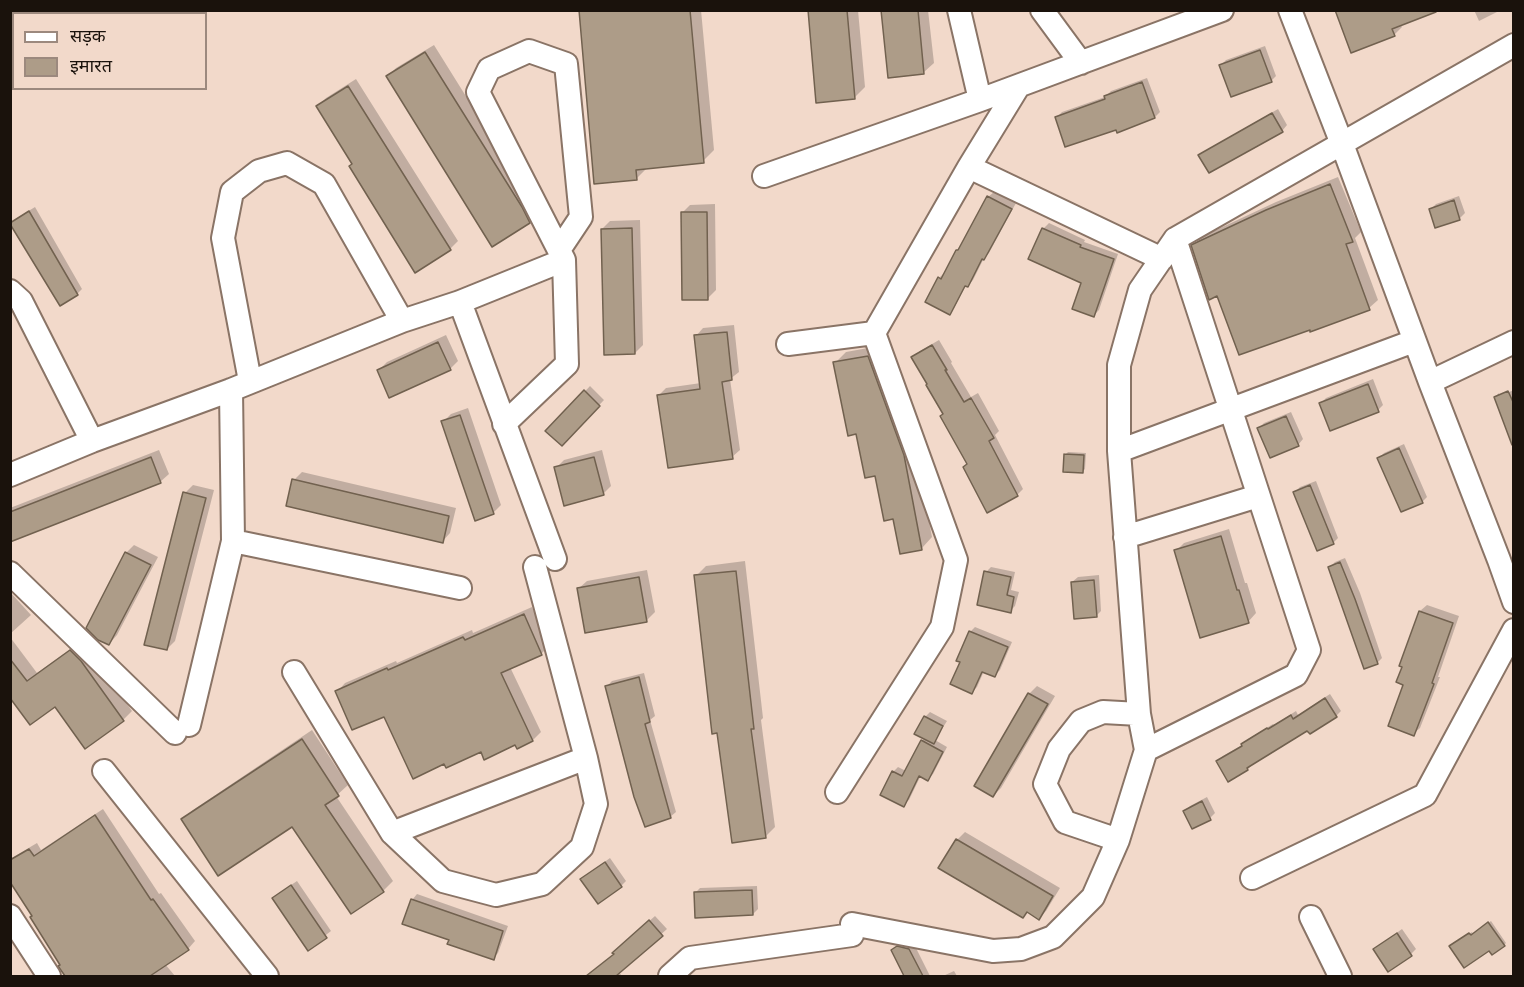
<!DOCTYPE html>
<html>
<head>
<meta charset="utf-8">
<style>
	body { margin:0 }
	#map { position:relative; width:1524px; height:987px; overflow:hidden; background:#f2d9ca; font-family:Roboto,"Noto Sans Devanagari",sans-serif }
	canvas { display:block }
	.frame { position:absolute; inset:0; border:12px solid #1a120c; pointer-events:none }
	.legend { position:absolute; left:12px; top:12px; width:195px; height:78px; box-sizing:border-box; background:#f2d9ca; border:2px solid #9c897e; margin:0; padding:8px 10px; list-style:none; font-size:18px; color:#1a120c }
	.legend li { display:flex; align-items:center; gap:12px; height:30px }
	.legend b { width:30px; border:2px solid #9c897e }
</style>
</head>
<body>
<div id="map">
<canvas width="1524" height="987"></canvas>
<div class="frame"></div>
<ul class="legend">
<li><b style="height:8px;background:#fff"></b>सड़क</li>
<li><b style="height:16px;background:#ad9c88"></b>इमारत</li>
</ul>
</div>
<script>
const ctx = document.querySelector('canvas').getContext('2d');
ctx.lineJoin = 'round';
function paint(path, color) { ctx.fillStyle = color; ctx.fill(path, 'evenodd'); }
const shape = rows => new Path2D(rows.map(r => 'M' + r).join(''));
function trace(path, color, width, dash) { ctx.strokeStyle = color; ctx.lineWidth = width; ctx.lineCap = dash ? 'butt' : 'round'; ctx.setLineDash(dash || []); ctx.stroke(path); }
paint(shape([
	[69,10,131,10,133,14,70,14],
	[580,10,701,10,714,150,703,161,647,168,636,179],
	[810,10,858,10,865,87,854,98],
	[882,10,928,10,934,63,924,72],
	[1336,10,1400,24,1402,27,1394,35],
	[1474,10,1501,10,1479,21],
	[434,45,530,199,537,214,529,222,388,76,396,68],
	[1265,46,1276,76,1271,81,1221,65,1226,60],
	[1147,78,1160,112,1155,117,1117,128,1057,117,1062,112,1105,97,1111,91],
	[356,79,458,241,450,249,353,163,318,106,326,98],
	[1278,109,1287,125,1282,131,1209,171,1200,156,1205,151],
	[1338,177,1361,232,1355,238,1378,300,1369,308,1311,330,1310,328,1218,294,1193,246,1201,237,1276,202],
	[994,192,1016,203,989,253,984,258,973,280,968,286,966,285,954,308,949,313,939,278,944,273,946,274,988,197],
	[1459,196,1465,213,1459,219,1431,209,1436,204],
	[715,204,716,290,708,298,682,213,690,205],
	[35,207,82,289,77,294,12,223,17,218],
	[640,220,643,345,635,353,602,229,610,221],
	[1049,223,1085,240,1084,242,1118,254,1099,310,1094,315,1083,283,1043,229],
	[734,325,739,372,730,379,740,450,732,457,659,395,666,388,701,383,696,336,703,328],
	[446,335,458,361,450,369,379,370,387,362],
	[939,340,952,362,951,363,971,397,978,393,999,431,995,435,1023,489,1017,495,968,463,944,413,913,357,920,351],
	[879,346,914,444,932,537,922,548,876,474,858,433,835,363,846,352],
	[1373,379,1383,405,1378,410,1321,403,1326,398],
	[590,386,604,400,562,444,548,431],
	[1514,390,1514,423,1495,397,1499,393,1499,396],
	[468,408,501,505,493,513,443,422,451,414],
	[1291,412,1303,439,1298,445,1259,428,1264,423],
	[1404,444,1427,497,1422,502,1379,458,1384,453],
	[159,450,169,474,160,482,10,540,10,508],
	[602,450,611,486,603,494,556,468,564,460],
	[1068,452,1086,453,1085,469,1083,471,1066,454],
	[302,472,456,508,450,533,442,542,294,480],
	[1316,481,1338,538,1333,543,1295,492,1300,487],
	[193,485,214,490,175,641,167,649,185,493],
	[1229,529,1245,583,1247,583,1256,613,1248,622,1176,551,1184,543],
	[134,545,158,557,117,635,109,644,126,553],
	[1345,558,1360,593,1382,658,1377,663,1330,567,1335,562],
	[745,561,763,718,761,720,775,827,765,837,696,576,706,566],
	[991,567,1015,572,1011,590,1019,592,1015,606,1010,611,986,572],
	[647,570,655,612,647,620,578,589,587,581],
	[1099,575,1101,611,1096,616,1072,582,1078,577],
	[10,592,31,615,10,634],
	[1427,605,1459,616,1438,677,1440,677,1420,728,1413,734,1405,685,1420,611],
	[532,607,549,646,541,654,510,667,541,732,533,740,518,747,516,743,481,750,444,762,385,715,337,692,345,683,396,661,397,663,472,630,473,633],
	[975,627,1012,642,1000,670,995,675,984,671,977,687,972,692,962,661,970,632],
	[10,637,37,673,80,642,90,652,132,711,123,720,10,696],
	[644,673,655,716,650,720,676,812,670,817,607,686,612,681],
	[1037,686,1055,696,1001,788,993,796,1029,694],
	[1330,694,1341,711,1336,716,1308,729,1253,764,1248,769,1228,780,1218,761,1223,756,1242,745,1248,739,1273,724,1274,725,1296,711,1298,715],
	[930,712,947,721,935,740,947,747,933,774,928,779,921,775,909,800,903,805,893,772,898,767,906,771,922,741,925,738,925,717],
	[312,730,348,785,336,796,393,881,383,891,351,912,292,825,183,820,193,810],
	[1207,797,1215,813,1210,818,1185,811,1190,806],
	[103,809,159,894,161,893,195,941,188,949,165,964,175,976,66,976,60,966,61,965,10,879,10,859,37,843,41,850],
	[965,832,1060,888,1046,911,1039,918,1028,911,1023,916,957,840],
	[610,858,626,881,621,886,588,874],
	[297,881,331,931,308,949,279,893],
	[757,886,758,909,753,914,695,893,700,888],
	[417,894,508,926,498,953,493,958,450,939,412,900],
	[655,916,667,929,619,972,621,975,620,976,587,976,615,954,619,948],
	[1491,921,1506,943,1504,945,1490,949,1453,945,1472,932,1473,934],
	[1402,929,1416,949,1411,954,1380,945],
	[903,942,914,944,930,976,906,976,893,950,898,945],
	[954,971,957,976,943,976]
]), '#0003');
const building = shape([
	[579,10,690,10,704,163,636,170,637,180,594,184,579,10],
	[808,10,847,10,855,99,816,103,808,10],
	[881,10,918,10,924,74,888,78,881,10],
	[1335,10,1435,10,1436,12,1392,29,1395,36,1351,53,1335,10],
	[1260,50,1272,82,1231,97,1219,65,1260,50],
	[425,52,522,207,530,223,492,247,386,76,425,52],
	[1142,82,1155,118,1117,133,1116,130,1065,147,1055,117,1105,99,1104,96,1142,82],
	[348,86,451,250,415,273,349,166,352,164,316,106,348,86],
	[1272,113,1283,132,1209,173,1198,155,1272,113],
	[1330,184,1353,242,1346,244,1370,310,1310,332,1310,330,1239,355,1217,296,1209,300,1191,245,1266,210,1330,184],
	[987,196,1012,209,984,260,982,259,968,287,965,286,950,315,925,302,938,277,941,279,956,250,958,250,987,196],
	[1454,200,1460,220,1435,228,1429,209,1454,200],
	[29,211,78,295,60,306,10,224,10,223,29,211],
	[681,212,707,212,708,300,682,300,681,212],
	[632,228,635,354,604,355,601,229,632,228],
	[1042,228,1081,245,1080,247,1114,259,1094,317,1072,309,1081,283,1028,259,1042,228],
	[727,332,732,380,722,382,733,459,668,468,657,395,700,389,694,335,727,332],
	[438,342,451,370,389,398,377,370,438,342],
	[932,345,947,370,945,370,964,402,971,398,994,438,989,441,1018,496,987,513,963,467,967,464,940,416,943,414,926,385,927,384,911,357,932,345],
	[868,356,904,455,922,550,900,554,893,519,884,521,875,476,865,478,856,434,848,436,833,362,868,356],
	[1368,384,1379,412,1330,431,1319,403,1368,384],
	[584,390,600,406,562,446,545,431,584,390],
	[1508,391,1514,404,1514,445,1512,445,1494,397,1508,391],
	[460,415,494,514,475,521,441,421,460,415],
	[1286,416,1299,446,1270,458,1257,428,1286,416],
	[1399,448,1423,503,1401,512,1377,458,1399,448],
	[1064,454,1084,455,1083,473,1063,472,1064,454],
	[151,457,161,483,10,542,10,512,151,457],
	[594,457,604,495,564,506,554,467,594,457],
	[292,479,449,516,443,543,286,506,292,479],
	[1310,485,1334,544,1317,551,1293,492,1310,485],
	[183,492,206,498,167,650,144,645,183,492],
	[1221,536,1237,590,1239,590,1249,623,1200,638,1174,550,1221,536],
	[125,552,151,565,109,645,98,640,86,628,125,552],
	[1340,562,1355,599,1378,664,1364,669,1328,567,1340,562],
	[736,571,754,729,751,729,766,838,732,843,717,733,712,734,694,575,736,571],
	[984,571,1011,577,1007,595,1014,597,1011,613,977,605,984,571],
	[639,577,647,622,585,633,577,588,639,577],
	[1094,580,1097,617,1074,619,1071,582,1094,580],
	[1419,611,1453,623,1432,683,1434,684,1414,736,1388,726,1403,685,1396,682,1402,667,1399,666,1419,611],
	[524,614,542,655,501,673,533,741,517,749,515,745,484,760,481,752,446,768,444,764,413,779,384,717,352,730,335,691,387,668,388,670,463,637,465,640,524,614],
	[969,631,1008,647,995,677,982,672,972,694,950,684,960,662,956,661,969,631],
	[70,650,81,661,124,721,85,749,55,707,30,725,10,698,10,659,27,681,70,650],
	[639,677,650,722,645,724,671,818,645,827,634,797,605,686,639,677],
	[1028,693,1048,704,993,797,974,786,1028,693],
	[1325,698,1337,717,1310,734,1307,731,1247,768,1248,770,1228,782,1216,761,1242,746,1241,744,1267,728,1268,729,1291,715,1293,719,1325,698],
	[924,716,943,726,934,744,914,734,924,716],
	[302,739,339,796,325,805,384,892,351,914,292,827,218,876,181,819,302,739],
	[921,740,943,752,928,781,919,776,904,807,880,795,892,771,902,776,921,740],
	[1202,801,1211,820,1192,829,1183,811,1202,801],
	[95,815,151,900,153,899,189,950,150,976,65,976,58,966,60,965,30,917,32,916,10,882,10,860,29,849,34,856,95,815],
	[956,839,1053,896,1039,920,1027,912,1023,918,938,868,956,839],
	[605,862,622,887,598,904,580,879,605,862],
	[291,885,327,938,308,951,272,898,291,885],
	[752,890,753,915,695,918,694,892,752,890],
	[411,899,503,931,494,960,447,944,449,940,402,924,411,899],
	[649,920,663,936,616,976,586,976,614,954,612,953,649,920],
	[1488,922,1505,946,1492,955,1489,951,1464,968,1449,946,1469,933,1471,935,1488,922],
	[1397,933,1412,956,1388,972,1373,949,1397,933],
	[897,946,909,949,923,976,904,976,891,950,897,946]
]);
paint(building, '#ad9c88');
trace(building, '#71614f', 1.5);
const minor = shape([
	[959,10,980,100],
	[1042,10,1081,63],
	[1290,10,1342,144,1430,382,1499,560,1514,602],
	[969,167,1162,259],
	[764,176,980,100,1222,10],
	[10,291,21,301,92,441],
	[460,302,555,559],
	[788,344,874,333],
	[250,381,223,238,232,192,259,171,287,163,324,184,402,321],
	[1430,382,1514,342],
	[504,424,567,364,564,260,478,92,489,69,529,51,566,64,581,217,559,250],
	[1119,451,1414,341],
	[10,475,92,441,231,390,402,321,460,302,564,260],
	[1125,537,1258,496],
	[233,541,460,588],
	[10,573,175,733],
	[294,672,392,833,443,881,496,895,542,884,582,847,596,804,586,758,535,567],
	[189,725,233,541,231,390],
	[1146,750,1296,675,1309,650,1175,239],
	[104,771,267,976],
	[837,792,942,627,956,560,874,333,969,167,1018,87],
	[392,833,586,758],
	[1118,840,1065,822,1045,784,1059,749,1081,721,1103,712,1139,714],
	[1252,878,1425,795,1514,630],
	[10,916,49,976],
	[1311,917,1340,976],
	[852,924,993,951,1021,949,1053,937,1093,897,1118,840,1146,750,1139,714,1119,451,1119,365,1140,290,1175,239,1514,45],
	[670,976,690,958,852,935]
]);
trace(minor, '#8a7466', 26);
trace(minor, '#fff', 22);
</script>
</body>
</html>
